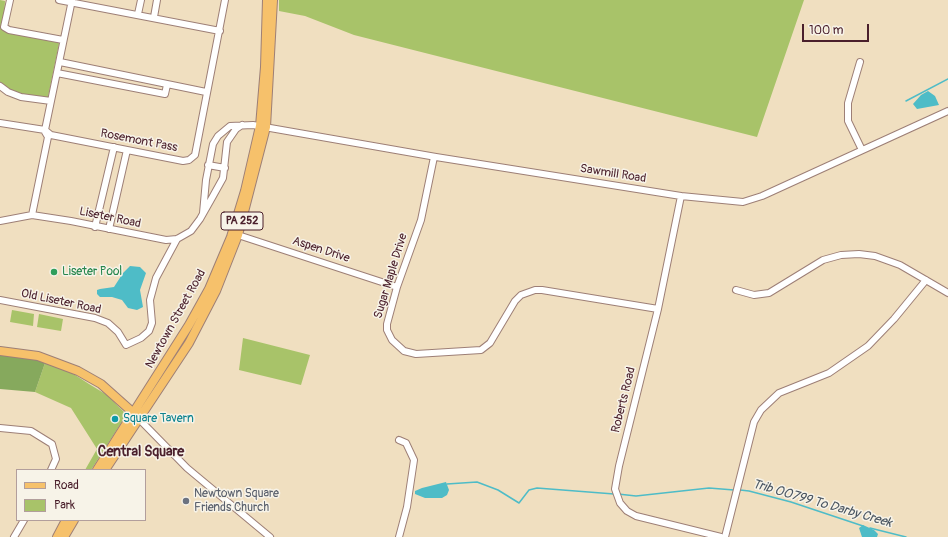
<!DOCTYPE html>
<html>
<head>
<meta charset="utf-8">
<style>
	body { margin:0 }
	#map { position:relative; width:948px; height:537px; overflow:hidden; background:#f0dfc0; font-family:Pangolin,sans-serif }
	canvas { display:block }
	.legend { position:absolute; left:16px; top:469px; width:130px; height:52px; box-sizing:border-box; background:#f7f3e8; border:1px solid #b29e9c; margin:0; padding:5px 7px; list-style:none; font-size:12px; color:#4a1f2b }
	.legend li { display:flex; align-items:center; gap:8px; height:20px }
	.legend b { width:20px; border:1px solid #b29e9c }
	.scale { position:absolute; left:802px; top:24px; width:67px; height:18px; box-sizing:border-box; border:2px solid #4a1f2b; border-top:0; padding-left:5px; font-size:12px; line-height:14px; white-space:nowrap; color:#4a1f2b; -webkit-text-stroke:3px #f7f3e8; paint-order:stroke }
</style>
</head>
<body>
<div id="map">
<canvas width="948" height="537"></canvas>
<ul class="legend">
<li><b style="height:5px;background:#f6c16b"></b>Road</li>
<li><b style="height:11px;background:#a8c369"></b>Park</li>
</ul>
<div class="scale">100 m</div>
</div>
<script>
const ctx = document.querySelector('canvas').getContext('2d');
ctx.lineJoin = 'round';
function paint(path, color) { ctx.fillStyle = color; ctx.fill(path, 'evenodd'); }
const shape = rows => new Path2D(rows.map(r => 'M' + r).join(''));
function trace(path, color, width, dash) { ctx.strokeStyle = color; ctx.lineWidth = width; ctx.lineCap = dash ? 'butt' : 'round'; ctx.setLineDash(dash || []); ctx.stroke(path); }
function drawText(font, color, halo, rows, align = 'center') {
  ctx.font = font + ' Pangolin,sans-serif'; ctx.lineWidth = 3; ctx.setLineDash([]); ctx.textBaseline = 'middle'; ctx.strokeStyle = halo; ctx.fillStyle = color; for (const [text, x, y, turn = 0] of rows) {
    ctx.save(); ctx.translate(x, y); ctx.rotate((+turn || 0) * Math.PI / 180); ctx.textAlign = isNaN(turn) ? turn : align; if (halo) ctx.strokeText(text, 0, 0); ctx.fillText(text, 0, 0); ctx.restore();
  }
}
paint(shape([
	[0,0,5,1,4,21,2,29,58,41,59,44,48,97,44,99,15,93,0,83],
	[279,0,804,0,757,137,354,35,305,16,279,11],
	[12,310,34,314,33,326,10,322],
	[39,314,63,319,61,331,37,327],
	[243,338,310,355,301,385,239,370],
	[45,363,72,373,89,384,107,395,124,412,123,420,91,470,85,470,97,449,71,408,35,392]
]), '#a8c369');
paint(shape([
	[0,354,30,356,45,363,35,392,0,389]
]), '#86a95d');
paint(shape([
	[928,91,935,96,939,105,917,109,913,104,921,95],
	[130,266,140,267,146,273,140,290,143,307,137,310,128,308,122,300,112,297,100,297,97,294,97,290,100,289,114,287,123,273],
	[446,482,449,490,447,495,442,498,425,498,415,494,415,491,422,488],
	[863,525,874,530,878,534,877,537,862,537,859,528]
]), '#4ebcc7');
trace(shape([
	[906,101,948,79],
	[447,484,477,482,498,490,519,503,529,490,537,488,614,494],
	[740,490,749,491,791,502,863,526],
	[618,494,636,496,709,488,734,490],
	[870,528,906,537]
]), '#4ebcc7', 1.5);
const minor = shape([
	[10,0,4,27,9,30,63,40],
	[59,0,220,31],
	[138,14,141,0],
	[154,17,157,0],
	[60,62,206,92],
	[860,62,848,103,848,121,862,150],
	[57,73,165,94,167,85],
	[0,86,8,92,21,97,51,101],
	[0,123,45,130],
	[45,130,51,135,183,161,189,160,195,155,225,0],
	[45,130,72,0],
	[434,157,421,220,397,287,387,324,387,330,392,340,404,351,416,354,481,350,490,343,515,301,521,295,535,290,542,290,658,309],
	[208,165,225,168],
	[681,196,658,309,619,466,615,489,620,503,627,511,636,516,721,537],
	[203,213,206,180,213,144,218,136,230,126,253,125,436,157,681,196,743,202,762,196,948,111],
	[32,215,48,137,45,132],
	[0,221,32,215,71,221,166,240,177,239,191,231,200,219,213,196,223,178,227,142,236,129,242,125],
	[95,227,114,147],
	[109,229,127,150],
	[238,235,397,287],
	[736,290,754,295,769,293,823,260,841,255,859,254,875,256,900,265,948,293],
	[0,300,95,318,108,323,118,332,126,345,141,338,149,331,152,323,150,300,156,278,177,239],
	[139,419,187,468,270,537],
	[0,428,31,431,52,444,56,459,51,470],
	[14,537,24,520],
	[399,537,407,507,414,460,406,443,399,440],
	[725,537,754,422,761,410,779,393,829,373,868,346,894,319,926,280]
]);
const major = shape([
	[0,351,38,356,78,371,101,384,138,417],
	[97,470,189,325,209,289,231,237,245,191,260,126,265,67,267,0],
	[105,470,189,343,216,291,238,235,266,127,273,0],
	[57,537,66,520],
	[64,537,74,520]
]);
trace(minor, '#9d7f76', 8);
trace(major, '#9d7f76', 10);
trace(minor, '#fff', 6);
trace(major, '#f6c16b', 8);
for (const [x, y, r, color] of [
	[54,272,4,"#2e9e5b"],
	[115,419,4,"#0f9aa8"],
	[186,501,4,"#6b7280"]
]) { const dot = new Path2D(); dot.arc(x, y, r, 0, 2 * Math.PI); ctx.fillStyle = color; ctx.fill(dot); trace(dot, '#f7f3e8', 1.5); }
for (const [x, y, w] of [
	[242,221,42]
]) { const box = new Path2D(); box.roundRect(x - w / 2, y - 9, w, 18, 3); ctx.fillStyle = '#f7f3e8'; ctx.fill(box); trace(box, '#4a1f2b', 1); }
drawText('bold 11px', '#4a1f2b', null, [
	["PA 252",242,221]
]);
drawText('12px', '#4a1f2b', '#f7f3e8', [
	["Rosemont Pass",139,141,11],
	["Sawmill Road",613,174,9],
	["Liseter Road",110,218,12],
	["Aspen Drive",321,250,18],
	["Sugar Maple Drive",391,276,-73],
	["Old Liseter Road",61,302,12],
	["Newtown Street Road",176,319,-61],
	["Roberts Road",624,400,-76]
]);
drawText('12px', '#27864d', '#f7f3e8', [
	["Liseter Pool",62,272]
], 'left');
drawText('12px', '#0d838f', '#f7f3e8', [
	["Square Tavern",123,419]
], 'left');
drawText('12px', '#5b616d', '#f7f3e8', [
	["Newtown Square",194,494],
	["Friends Church",194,508]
], 'left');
drawText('italic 13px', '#4b5662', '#f7f3e8', [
	["Trib 00799 To Darby Creek",822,504,16]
]);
drawText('bold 14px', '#4a1f2b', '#f7f3e8', [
	["Central Square",141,452]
]);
</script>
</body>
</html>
